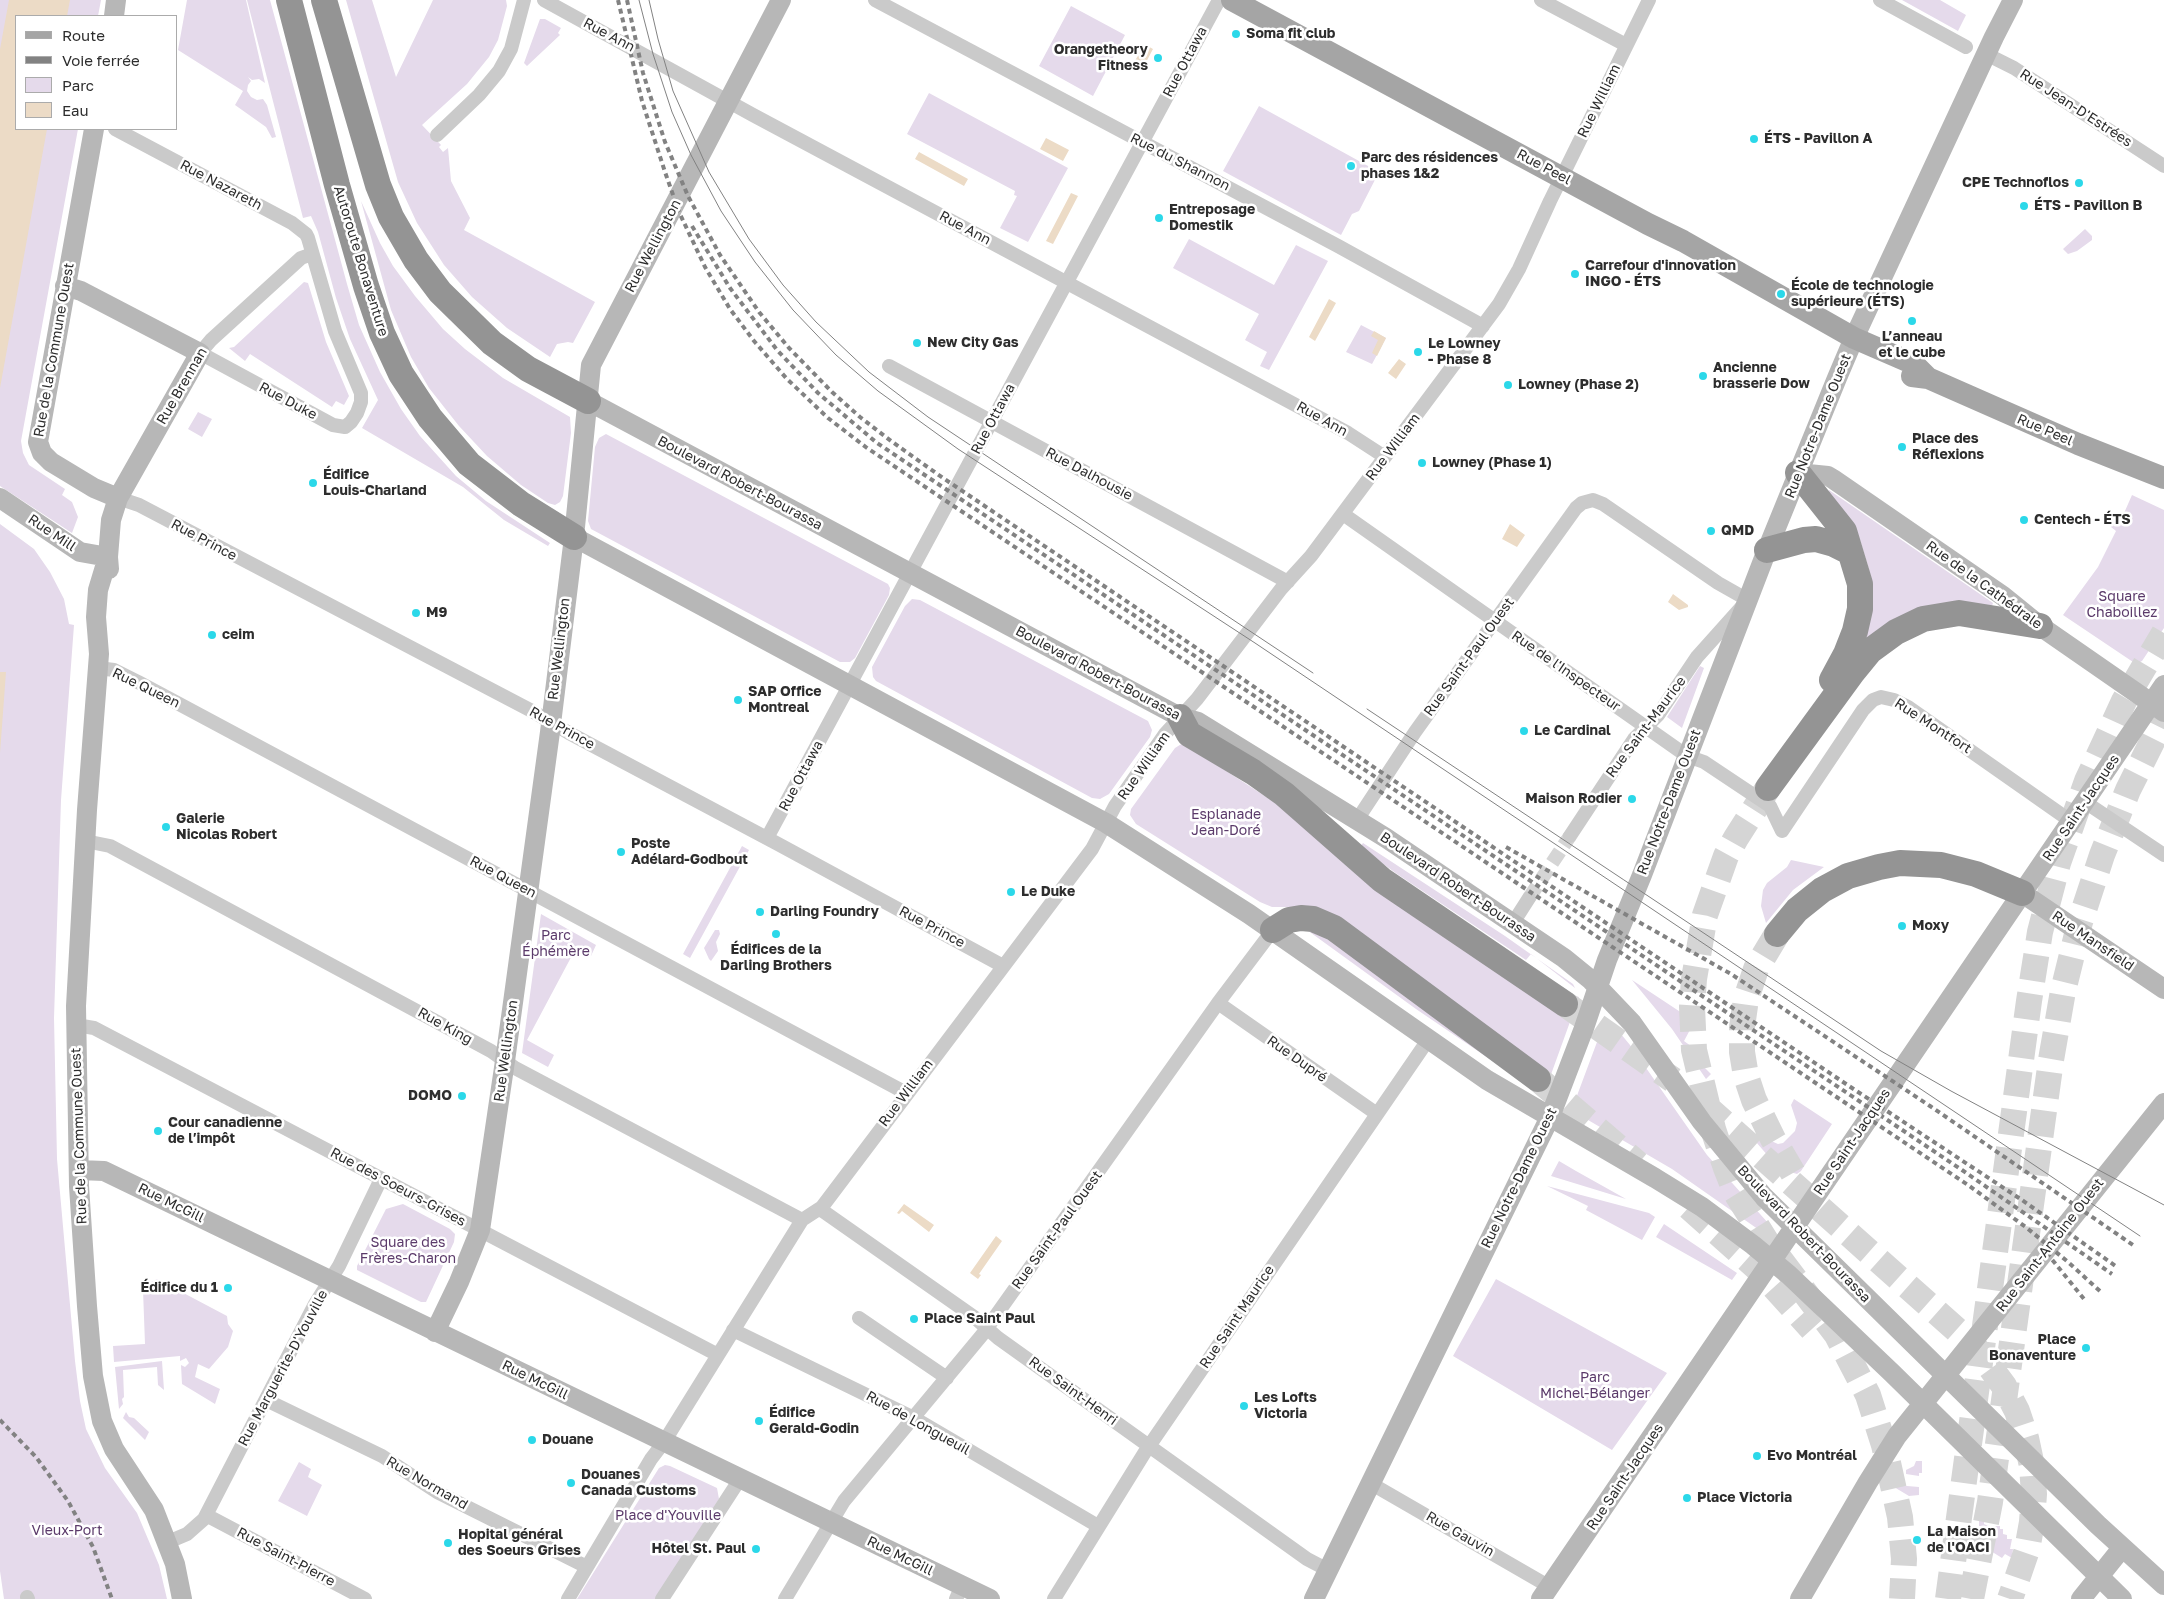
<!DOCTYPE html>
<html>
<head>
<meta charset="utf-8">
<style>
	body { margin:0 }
	#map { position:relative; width:2164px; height:1599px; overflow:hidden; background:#fff; font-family:"Golos Text",sans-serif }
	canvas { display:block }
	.legend { position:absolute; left:15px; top:15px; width:162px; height:115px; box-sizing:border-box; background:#fff; border:1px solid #ababab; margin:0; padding:6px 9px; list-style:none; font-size:15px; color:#2d2d2d }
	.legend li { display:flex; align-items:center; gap:10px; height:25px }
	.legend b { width:25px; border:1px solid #ababab }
</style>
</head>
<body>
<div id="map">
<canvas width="2164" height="1599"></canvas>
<ul class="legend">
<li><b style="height:6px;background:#a5a5a5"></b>Route</li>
<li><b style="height:6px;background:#828282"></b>Voie ferrée</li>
<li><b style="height:14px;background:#e5daeb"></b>Parc</li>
<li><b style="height:14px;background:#ecdbc6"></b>Eau</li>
</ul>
</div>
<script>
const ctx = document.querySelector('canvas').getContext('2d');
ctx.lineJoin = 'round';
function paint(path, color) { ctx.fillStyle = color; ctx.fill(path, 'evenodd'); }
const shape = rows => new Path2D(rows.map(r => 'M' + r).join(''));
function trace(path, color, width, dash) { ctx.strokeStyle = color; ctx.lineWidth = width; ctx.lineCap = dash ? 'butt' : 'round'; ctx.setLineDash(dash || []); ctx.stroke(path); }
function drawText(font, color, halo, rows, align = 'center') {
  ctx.font = font + ' "Golos Text",sans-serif'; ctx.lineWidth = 5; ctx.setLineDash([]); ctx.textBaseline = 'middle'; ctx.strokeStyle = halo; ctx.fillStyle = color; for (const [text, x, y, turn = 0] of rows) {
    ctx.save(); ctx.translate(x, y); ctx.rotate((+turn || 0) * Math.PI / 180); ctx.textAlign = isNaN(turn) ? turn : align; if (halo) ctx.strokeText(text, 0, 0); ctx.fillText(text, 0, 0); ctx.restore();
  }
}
paint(shape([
	[0,0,101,0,98,16,16,16,16,129,78,129,21,441,23,453,29,465,65,489,62,495,72,502,78,517,72,533,0,486],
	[187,0,246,0,265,83,259,79,252,80,248,77,251,81,248,85,247,91,251,97,257,100,263,99,267,105,276,137,272,138,266,127,235,105,243,91,178,50],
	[247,0,270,0,347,284,359,325,380,372,401,409,420,436,456,476,486,501,550,543,548,546,504,520,463,487,362,428,378,400,350,339,336,298,318,232,311,216,303,218],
	[346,0,372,0,396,77,433,0,506,0,507,6,498,40,489,57,467,84,422,125,441,145,439,147,443,152,448,148,451,181,470,218,464,230,595,302,573,343,568,342,557,344,550,357,507,328,472,297,444,265,417,223,398,182],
	[1902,0,1940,0,1966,15,1958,31],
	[1071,6,1125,35,1093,96,1039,66],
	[540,19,545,19,561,28,558,33,560,35,527,66,524,63],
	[929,93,1068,168,1028,242,1000,228,1017,196,1014,195,1015,191,907,134],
	[1259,106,1379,172,1359,211,1352,214,1341,235,1223,171],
	[361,201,380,243,393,266,415,296,443,329,465,349,503,378,570,417,571,433,563,496,560,502,555,505,548,503,521,485,487,456,459,426,429,388,411,357,391,310],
	[2085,229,2092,236,2092,240,2077,251,2068,254,2063,249],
	[1189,239,1274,285,1296,245,1328,261,1269,370,1260,366,1267,352,1245,340,1259,314,1173,268],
	[304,282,308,283,326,342,349,396,344,405,336,401,332,407,250,354,245,361,229,348,234,347],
	[1361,325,1386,338,1372,364,1346,352],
	[198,412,212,419,202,437,188,429],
	[606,434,888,584,890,588,889,595,855,658,850,662,840,662,591,529,588,521,595,447,599,438],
	[1829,490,1993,603,1992,606,1865,642,1871,581,1868,566,1860,540,1826,496],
	[2132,495,2164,510,2164,628,2142,661,2136,664,2063,615,2098,567,2116,531,2111,527,2115,517,2121,520],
	[0,524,34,549,50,572,64,599,69,624,74,625,61,800,54,1018,57,1159,75,1361,80,1401,86,1429,105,1468,137,1513,159,1565,167,1599,4,1599,0,1571],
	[912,599,920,600,1148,721,1152,730,1150,737,1109,794,1100,799,1092,798,876,681,873,677,872,667,905,606],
	[1700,666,1704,668,1682,728,1667,717],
	[1183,743,1572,995,1579,997,1549,1080,1299,907,1272,907,1260,902,1136,824,1130,815,1131,809,1175,748],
	[1363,843,1505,936,1573,984,1575,988,1531,954,1526,960,1397,874,1360,847],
	[742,846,749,850,690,958,683,954],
	[1791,860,1824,867,1793,890,1766,923,1761,906,1763,890,1767,883,1787,867],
	[541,914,596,945,591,956,576,948,527,1040,554,1055,548,1067,522,1053],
	[715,930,719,930,720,934,716,942,718,951,711,961,709,959,704,948],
	[1307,930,1318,931,1494,1062,1416,1009],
	[1632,980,1688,1017,1692,1024,1691,1028,1684,1041,1699,1052,1702,1065,1711,1074,1706,1079,1672,1029],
	[1611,1026,1616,1028,1630,1045,1707,1155,1769,1224,1765,1232,1762,1232,1672,1169,1576,1113,1575,1101,1600,1034,1605,1028],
	[1794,1099,1832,1124,1801,1171,1797,1174,1787,1171,1777,1162,1775,1164,1756,1142,1762,1137,1778,1144,1783,1143,1795,1131,1797,1123,1791,1105],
	[1559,1161,1576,1171,1626,1199,1551,1176],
	[1547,1186,1649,1213,1655,1217,1642,1240,1586,1210,1588,1206],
	[403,1204,450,1229,455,1234,454,1242,426,1302,421,1302,357,1270,357,1266,386,1209],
	[1664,1224,1737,1273,1732,1280,1656,1237],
	[157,1279,227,1316,228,1324,233,1331,228,1347,209,1369,198,1364,195,1377,220,1389,215,1404,182,1384,181,1365,185,1367,189,1363,186,1358,180,1361,180,1356,114,1362,113,1346,145,1344,143,1290,145,1285],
	[1496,1279,1667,1373,1612,1450,1453,1356],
	[162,1361,164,1390,158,1385,157,1367,123,1370,124,1397,122,1399,123,1404,119,1409,115,1367],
	[126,1412,129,1417,134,1418,149,1432,145,1440,123,1418],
	[1916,1461,1922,1461,1922,1473,1919,1473,1919,1476,1906,1474,1906,1470,1914,1466],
	[299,1462,311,1469,308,1477,322,1485,307,1516,278,1501],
	[665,1465,670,1466,717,1488,719,1499,655,1599,577,1599,659,1468],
	[1895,1485,1919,1487,1919,1495,1909,1496,1894,1487],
	[1979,1521,1984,1521,1984,1524,1988,1526,2000,1526,2000,1529,2003,1529,2003,1534,2007,1535,2007,1539,2012,1539,2010,1549,2013,1549,2012,1558,2005,1554,2002,1558,1978,1543,1978,1541,1995,1541,1995,1532,1983,1529,1983,1526,1979,1526]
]), '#e5daeb');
paint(shape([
	[9,0,70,0,67,16,16,16,16,129,47,129,0,388,0,49],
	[1144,44,1153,49,1144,66,1135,61],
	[1046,138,1069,150,1063,161,1040,149],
	[919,152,968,179,964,186,915,159],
	[1071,193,1078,196,1053,244,1046,241],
	[1329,299,1336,303,1315,341,1309,337],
	[1374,331,1386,338,1377,356,1372,353,1378,340,1371,336],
	[1399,359,1406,364,1396,379,1388,373],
	[1510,524,1525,535,1517,547,1502,539],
	[1673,594,1688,605,1688,607,1679,610,1668,602],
	[0,672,6,672,0,753],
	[904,1204,934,1225,929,1232,902,1211,899,1214,897,1213],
	[996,1236,1002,1241,979,1274,981,1275,978,1279,970,1273]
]), '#ecdbc6');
trace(shape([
	[1529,898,1570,836]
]), '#d5d5d5', 14, [14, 7]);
trace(shape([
	[1768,788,1736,838,1726,856,1705,915,1694,979,1692,1007,1694,1050,1713,1129,1726,1168,1736,1193,1766,1241,1837,1335,1868,1395,1884,1445,1900,1517,1904,1559,1902,1599],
	[1777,934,1756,969,1746,999,1742,1027,1742,1052,1746,1076,1754,1100,1773,1139,1793,1173],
	[1565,1004,1673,1080],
	[1538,1079,1638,1164],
	[1704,1105,1959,1332,1979,1352,2004,1386,2017,1411,2026,1438,2032,1466,2034,1494,2032,1522,2027,1550,2010,1599],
	[1689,1207,1756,1267,1812,1329],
	[1948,1599,2029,1001,2040,932,2058,863,2087,781,2124,701,2164,633],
	[1971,1599,1990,1502,2051,1060,2063,991,2080,922,2102,855,2128,790,2164,718]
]), '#d5d5d5', 26, [26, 13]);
trace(shape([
	[544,0,753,115,1348,433,1385,457],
	[875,0,1338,246,1483,326],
	[1541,0,1626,45],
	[1880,0,1966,47],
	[1986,54,2014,68,2164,166],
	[115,129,292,223,306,234,308,238,335,331,361,393,361,402,357,413,351,422,345,427,333,425,200,353,211,340,301,258,312,254],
	[437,135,479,95,499,71,511,49,524,0],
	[889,366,1288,582],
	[118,498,139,505,532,711,569,733,778,844,1003,966],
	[1343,514,1687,756,1704,762,1770,806,1782,831,1863,710,1873,700,1881,697,1894,700,1908,707,2072,822],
	[98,668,114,670,138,682,906,1093],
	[2085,802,2164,855],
	[1357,820,1415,732,1576,508,1582,503,1593,500,1603,504,1718,583,1748,600,1697,657,1658,715,1634,739,1570,836],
	[767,838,1219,0],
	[85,841,110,846,491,1051,515,1068,802,1220],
	[1513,923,1529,898],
	[1218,1003,1377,1114],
	[76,1025,94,1028,718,1355],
	[820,1209,974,1317,998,1338,1307,1559,1328,1570],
	[859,1318,947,1378],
	[733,1330,914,1418,1098,1526],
	[266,1400,382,1456,437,1492,587,1567],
	[1370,1483,1550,1587],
	[206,1515,365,1599],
	[168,1542,187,1534,204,1519,315,1304,339,1266,381,1179],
	[27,1597,28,1599],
	[568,1599,651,1459,664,1442,802,1220,822,1207,1092,849,1115,806,1165,734,1197,699,1281,589,1311,556,1499,304,1519,269,1550,201,1649,0],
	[662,1599,740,1479],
	[785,1599,844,1501,982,1335,1218,1003,1273,930],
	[956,1599,962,1585],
	[1054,1599,1145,1452,1428,1040]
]), '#cacaca', 14);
trace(shape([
	[114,16,116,0],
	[94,129,38,442,42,453,51,462,94,488,118,498],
	[65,286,81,291,200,353,118,498,111,520,108,557,109,569],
	[588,401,1180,717,1198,722,1386,838,1564,958,1591,980,1632,1023,1702,1122,1764,1197,2098,1525,2164,1585],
	[1798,473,1828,476,1833,479,2003,596,2040,626,2164,712],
	[0,498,80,552,108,557],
	[574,537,1106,823,1249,914,1487,1080,1655,1178,1702,1207,1753,1245,1789,1275,1892,1373,2122,1599],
	[108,557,98,590,96,617,99,654,87,810,76,1006,79,1186,87,1306,93,1376,102,1421,114,1449,154,1510,175,1564,182,1599],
	[2022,893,2164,989],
	[79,1170,104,1171,990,1599],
	[435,1332,459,1282,480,1230,505,1061,550,732,574,537,591,365,781,0],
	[1314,1599,1550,1117,1584,1028,1607,960,1642,875,1767,550,1837,378,1854,338,1994,37,2013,0],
	[1541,1599,2164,685],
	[1800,1599,1868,1482,1897,1436,2164,1103],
	[2081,1599,2122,1548]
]), '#b7b7b7', 20);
trace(shape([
	[1232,0,1648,224,1683,241,1854,338,1914,364,1928,378],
	[1912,376,1928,378,2078,444,2164,478]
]), '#a5a5a5', 22);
trace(shape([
	[289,0,337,185,366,286,382,333,401,374,430,418,469,464,521,504,574,537],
	[324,0,378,185,391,217,416,260,440,292,492,343,528,369,588,401],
	[1798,473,1844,531,1860,584,1860,609,1855,631,1846,654,1832,680],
	[1767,550,1804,540,1816,539,1834,544,1850,552],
	[1180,717,1189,734,1253,772,1284,794,1382,880,1565,1004],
	[1768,788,1852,673,1870,651,1896,632,1923,619,1959,613,2040,626],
	[1273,930,1289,920,1301,918,1313,919,1334,928,1538,1079],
	[1777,934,1797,910,1822,890,1848,876,1879,867,1900,863,1941,865,1976,874,2022,893]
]), '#949494', 26);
trace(shape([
	[639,0,653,54,672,112,691,155,721,211,755,262,793,310,836,355,878,391,958,449,1255,643,2140,1236],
	[649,0,658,39,673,91,709,172,749,239,783,285,816,322,869,372,928,417,1313,673],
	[1367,709,1881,1051,1951,1091,2164,1205]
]), '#828282', 1);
trace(shape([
	[618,0,642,101,665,172,679,212,705,267,730,309,754,341,787,379,828,418,867,448,1968,1185,2027,1228,2068,1262,2102,1293],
	[627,0,643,73,665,142,688,196,720,255,759,312,789,348,832,392,860,417,891,441,943,478,1855,1090,2022,1200,2117,1267],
	[692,226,730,288,777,350,818,393,877,443,1962,1170,2112,1274],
	[1506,847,1731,974,1930,1106,2133,1245],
	[2041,1246,2084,1299],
	[0,1420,36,1457,68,1501,93,1547,112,1599]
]), '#828282', 4, [5, 4]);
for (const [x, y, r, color] of [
	[1236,34,5,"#2bd8e9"],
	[1158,58,5,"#2bd8e9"],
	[1754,139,5,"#2bd8e9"],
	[1351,166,5,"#2bd8e9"],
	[2079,183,5,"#2bd8e9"],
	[2024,206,5,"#2bd8e9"],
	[1159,218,5,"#2bd8e9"],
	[1575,274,5,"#2bd8e9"],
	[1781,294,5,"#2bd8e9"],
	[1912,321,5,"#2bd8e9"],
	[917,343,5,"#2bd8e9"],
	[1418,352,5,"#2bd8e9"],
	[1703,376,5,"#2bd8e9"],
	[1508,385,5,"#2bd8e9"],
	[1902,447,5,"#2bd8e9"],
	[1422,463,5,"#2bd8e9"],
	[313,483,5,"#2bd8e9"],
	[2024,520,5,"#2bd8e9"],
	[1711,531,5,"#2bd8e9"],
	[416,613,5,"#2bd8e9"],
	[212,635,5,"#2bd8e9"],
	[738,700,5,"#2bd8e9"],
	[1524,731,5,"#2bd8e9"],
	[1632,799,5,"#2bd8e9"],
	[166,827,5,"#2bd8e9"],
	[621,852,5,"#2bd8e9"],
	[1011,892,5,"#2bd8e9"],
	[760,912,5,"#2bd8e9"],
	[1902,926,5,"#2bd8e9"],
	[776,934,5,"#2bd8e9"],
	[462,1096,5,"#2bd8e9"],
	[158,1131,5,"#2bd8e9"],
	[228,1288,5,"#2bd8e9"],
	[914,1319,5,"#2bd8e9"],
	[2086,1348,5,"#2bd8e9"],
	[1244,1406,5,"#2bd8e9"],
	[759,1421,5,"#2bd8e9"],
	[532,1440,5,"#2bd8e9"],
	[1757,1456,5,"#2bd8e9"],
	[571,1483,5,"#2bd8e9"],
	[1687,1498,5,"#2bd8e9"],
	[1917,1540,5,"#2bd8e9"],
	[448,1543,5,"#2bd8e9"],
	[756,1549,5,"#2bd8e9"]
]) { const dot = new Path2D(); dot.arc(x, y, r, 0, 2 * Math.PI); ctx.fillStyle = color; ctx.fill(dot); trace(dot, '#fff', 2); }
drawText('bold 14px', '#2d2d2d', '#fff', [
	["Soma fit club",1246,34],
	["Orangetheory",1148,50,"right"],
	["Fitness",1148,66,"right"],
	["ÉTS - Pavillon A",1764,139],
	["Parc des résidences",1361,158],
	["phases 1&2",1361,174],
	["CPE Technoflos",2069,183,"right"],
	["ÉTS - Pavillon B",2034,206],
	["Entreposage",1169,210],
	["Domestik",1169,226],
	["Carrefour d'innovation",1585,266],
	["INGO - ÉTS",1585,282],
	["École de technologie",1791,286],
	["supérieure (ÉTS)",1791,302],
	["L’anneau",1912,337,"center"],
	["et le cube",1912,353,"center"],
	["New City Gas",927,343],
	["Le Lowney",1428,344],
	["- Phase 8",1428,360],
	["Ancienne",1713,368],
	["brasserie Dow",1713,384],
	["Lowney (Phase 2)",1518,385],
	["Place des",1912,439],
	["Réflexions",1912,455],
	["Lowney (Phase 1)",1432,463],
	["Édifice",323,475],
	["Louis-Charland",323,491],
	["Centech - ÉTS",2034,520],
	["QMD",1721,531],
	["M9",426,613],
	["ceim",222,635],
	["SAP Office",748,692],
	["Montreal",748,708],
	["Le Cardinal",1534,731],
	["Maison Rodier",1622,799,"right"],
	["Galerie",176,819],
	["Nicolas Robert",176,835],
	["Poste",631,844],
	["Adélard-Godbout",631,860],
	["Le Duke",1021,892],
	["Darling Foundry",770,912],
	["Moxy",1912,926],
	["Édifices de la",776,950,"center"],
	["Darling Brothers",776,966,"center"],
	["DOMO",452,1096,"right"],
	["Cour canadienne",168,1123],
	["de l′impôt",168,1139],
	["Édifice du 1",218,1288,"right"],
	["Place Saint Paul",924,1319],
	["Place",2076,1340,"right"],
	["Bonaventure",2076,1356,"right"],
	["Les Lofts",1254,1398],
	["Victoria",1254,1414],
	["Édifice",769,1413],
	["Gerald-Godin",769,1429],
	["Douane",542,1440],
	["Evo Montréal",1767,1456],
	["Douanes",581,1475],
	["Canada Customs",581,1491],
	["Place Victoria",1697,1498],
	["La Maison",1927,1532],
	["de l'OACI",1927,1548],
	["Hopital général",458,1535],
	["des Soeurs Grises",458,1551],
	["Hôtel St. Paul",746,1549,"right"]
], 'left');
drawText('14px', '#2d2d2d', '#fff', [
	["Rue Ann",609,35,28],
	["Rue Ottawa",1185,62,-62],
	["Rue William",1599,101,-64],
	["Rue Jean-D'Estrées",2076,108,33],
	["Rue du Shannon",1180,162,27],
	["Rue Peel",1544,167,28],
	["Rue Nazareth",221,185,28],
	["Rue Ann",965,228,28],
	["Rue Wellington",653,246,-62],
	["Autoroute Bonaventure",361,261,73],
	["Rue de la Commune Ouest",54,350,-80],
	["Rue Brennan",182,386,-60],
	["Rue Duke",288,401,28],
	["Rue Ottawa",993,419,-62],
	["Rue Ann",1322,419,29],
	["Rue Notre-Dame Ouest",1818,426,-68],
	["Rue Peel",2045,430,23],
	["Rue William",1393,447,-53],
	["Rue Dalhousie",1089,474,28],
	["Boulevard Robert-Bourassa",740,483,28],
	["Rue Mill",52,533,34],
	["Rue Prince",204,540,28],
	["Rue de la Cathédrale",1984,585,36],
	["Rue Wellington",559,649,-83],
	["Rue Saint-Paul Ouest",1469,657,-54],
	["Rue de l'Inspecteur",1566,671,35],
	["Boulevard Robert-Bourassa",1098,673,28],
	["Rue Queen",146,688,26],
	["Rue Montfort",1933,726,33],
	["Rue Saint-Maurice",1646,727,-53],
	["Rue Prince",562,728,29],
	["Rue William",1144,766,-55],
	["Rue Ottawa",801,776,-62],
	["Rue Notre-Dame Ouest",1669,802,-69],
	["Rue Saint-Jacques",2081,808,-56],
	["Rue Queen",503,877,28],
	["Boulevard Robert-Bourassa",1458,887,34],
	["Rue Prince",932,927,28],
	["Rue Mansfield",2093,941,34],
	["Rue King",445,1026,29],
	["Rue Wellington",506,1051,-82],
	["Rue Dupré",1297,1059,35],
	["Rue William",906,1093,-53],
	["Rue de la Commune Ouest",79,1136,-92],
	["Rue Saint-Jacques",1852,1142,-56],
	["Rue Notre-Dame Ouest",1519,1178,-64],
	["Rue des Soeurs-Grises",398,1187,28],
	["Rue McGill",171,1203,26],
	["Rue Saint-Paul Ouest",1057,1230,-54],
	["Boulevard Robert-Bourassa",1804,1234,46],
	["Rue Saint-Antoine Ouest",2050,1245,-52],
	["Rue Saint Maurice",1237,1317,-56],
	["Rue Marguerite-D'Youville",283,1368,-62],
	["Rue McGill",535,1380,26],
	["Rue Saint-Henri",1073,1391,36],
	["Rue de Longueuil",918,1423,29],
	["Rue Saint-Jacques",1625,1477,-56],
	["Rue Normand",427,1483,30],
	["Rue Gauvin",1460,1534,30],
	["Rue McGill",900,1556,26],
	["Rue Saint-Pierre",286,1557,28]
]);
drawText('14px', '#5b3a6a', '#fff', [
	["Square",2122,597],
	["Chaboillez",2122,613],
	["Esplanade",1226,815],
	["Jean-Doré",1226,831],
	["Parc",556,936],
	["Éphémère",556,952],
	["Square des",408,1243],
	["Frères-Charon",408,1259],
	["Parc",1595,1378],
	["Michel-Bélanger",1595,1394],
	["Place d'Youville",668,1516],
	["Vieux-Port",67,1531]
]);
</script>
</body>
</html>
